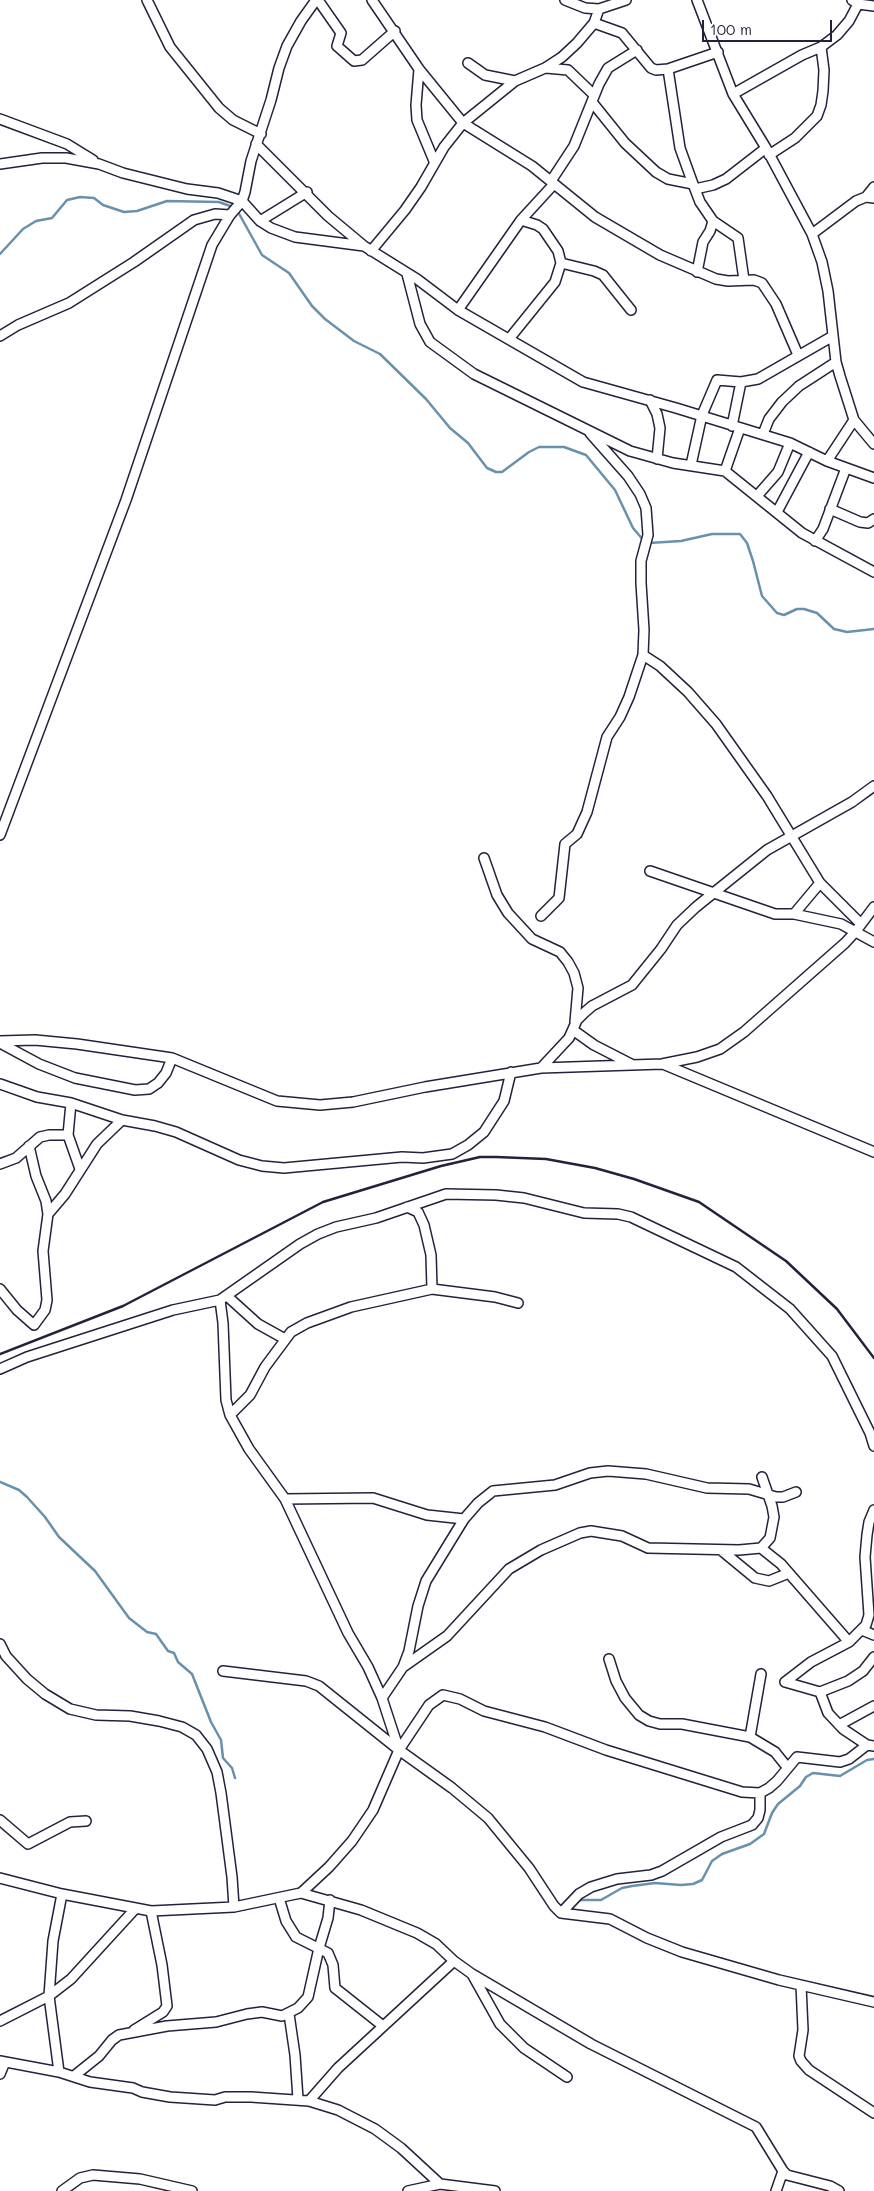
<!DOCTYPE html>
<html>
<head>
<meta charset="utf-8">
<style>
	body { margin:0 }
	#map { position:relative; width:874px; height:2191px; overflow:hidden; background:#fff; font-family:Mali,sans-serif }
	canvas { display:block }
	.scale { position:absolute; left:702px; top:20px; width:130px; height:22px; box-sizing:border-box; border:2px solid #22223b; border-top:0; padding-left:6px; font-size:15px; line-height:18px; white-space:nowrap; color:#22223b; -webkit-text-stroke:4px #fff; paint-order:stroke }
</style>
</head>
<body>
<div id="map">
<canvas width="874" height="2191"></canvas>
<div class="scale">100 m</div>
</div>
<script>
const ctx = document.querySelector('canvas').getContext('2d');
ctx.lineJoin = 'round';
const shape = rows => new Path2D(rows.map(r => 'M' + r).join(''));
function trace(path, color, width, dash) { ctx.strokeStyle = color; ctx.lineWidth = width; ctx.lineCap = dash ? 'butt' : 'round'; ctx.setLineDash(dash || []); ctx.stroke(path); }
trace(shape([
	[237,210,262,255,289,273,312,306,325,319,354,341,380,354,426,399,450,428,468,443,487,468,496,472,502,472,529,452,539,447,564,447,586,455,615,490,633,528,644,541],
	[0,254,23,229,36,221,52,218,67,200,80,197,94,198,103,205,124,212,137,211,167,201,219,202,233,207],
	[649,543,681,541,712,534,740,534,747,543,753,561,762,596,777,613,784,615,797,609,804,609,817,613,834,629,847,632,874,629],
	[0,1482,19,1490,27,1497,45,1517,59,1537,95,1571,129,1618,147,1632,156,1634,168,1651,174,1653,178,1662,192,1674,211,1722,221,1740,223,1758,232,1768,235,1778],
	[579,1900,601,1900,622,1888,632,1886,655,1883,681,1885,693,1884,702,1880,712,1861,722,1854,750,1844,764,1834,772,1813,778,1804,800,1786,806,1777,813,1773,840,1776,867,1760,874,1759]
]), '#6791ac', 2.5);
const minor = shape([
	[147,0,170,47,219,108,233,120,261,134],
	[318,0,341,33,337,46,354,61,362,60,395,31],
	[372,0,419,69,463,123,532,166,595,217,660,255,716,279,728,281,754,280,762,283,776,304,798,355],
	[565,0,585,8,599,9,626,0],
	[697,0,733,94,766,148,812,234,822,262,828,291,836,362,840,376,854,420,874,444],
	[852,0,858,4,874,6],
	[594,23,622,33,651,68,656,70,668,69,718,52],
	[468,63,485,75,515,81],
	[546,68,568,70,594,95],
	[419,69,416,105,417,120,434,161],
	[668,69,680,148,693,184,700,202,713,221,738,238,744,280],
	[733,94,802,55,821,47,837,35,849,21,858,4],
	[592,102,625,143,656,172,668,179,693,184],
	[0,119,67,144,93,160],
	[256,144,328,216,364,246,417,279,458,310,583,382,676,408,790,443,827,461,874,478],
	[769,155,795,138,817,116,821,105,823,91,824,70,821,47],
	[0,164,42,158,66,158,99,164,123,173,187,189,218,193,242,201,260,221,271,228,295,237,364,246],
	[551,181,574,146,599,84,608,68,637,50],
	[695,189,713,185,726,179,766,148],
	[866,197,874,187],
	[260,221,307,192],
	[812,234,856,201,866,197,874,198],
	[371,251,405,210,421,187,444,147,463,123,515,81,545,68,562,57,577,43,594,23,599,9],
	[561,263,594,271,603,275,631,310],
	[697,272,703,242,710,231,713,221],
	[407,274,420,324,430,342,474,374,630,451,673,463,725,471,802,533,874,572],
	[458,310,521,220,554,184],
	[0,336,18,325,69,303,134,262,194,220,215,214,230,215],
	[509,339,555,282,561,263,558,251,543,229,537,225,521,220],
	[650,400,657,414,660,428,657,459],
	[732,426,741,382],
	[763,434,769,419,782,402,799,386,836,362],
	[827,461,854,420],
	[691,465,702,415,717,380,741,382,758,379,833,336],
	[725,471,740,428],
	[757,496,778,472,790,443],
	[830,509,860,522,868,523,874,519],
	[777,512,809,452],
	[815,541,823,529,846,468],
	[643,655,660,666,688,692,716,724,767,796,820,883,861,924],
	[0,835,126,500,212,245,230,215,242,201,245,192,251,161,271,100,279,68,287,46,301,21,316,0],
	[484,858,497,895,508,913,532,939,560,952,568,962,574,973,578,988,575,1022],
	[650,871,775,914,794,914,841,924,874,942],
	[794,914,820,883],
	[541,916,559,898,565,844,577,834,587,812,607,737,620,717,629,697,643,655,644,630,641,583,641,561,648,535,646,508,640,494,628,476,590,433],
	[573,1030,594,1045,631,1064],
	[0,1041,35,1040,77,1044,172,1058,277,1101,320,1105,353,1102,425,1087,541,1068,662,1064,697,1057,720,1049,744,1032,845,943,856,931,874,907],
	[0,1043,39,1064,75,1078,135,1090,149,1089,158,1083,166,1073,172,1058],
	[663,1064,874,1152],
	[541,1068,569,1038,577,1020,584,1013,592,1006,632,985,661,949,677,925,696,907,767,850,852,802,874,786],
	[0,1084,37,1097,71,1103,122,1120,155,1126,176,1132,239,1160,262,1166,284,1168,402,1157,423,1158,452,1154,468,1145,484,1132,504,1101,511,1072],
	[71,1103,68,1135,80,1169],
	[0,1164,16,1158,40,1137,49,1135,68,1135],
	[407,1207,418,1212,424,1225,431,1255,432,1289],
	[48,1214,65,1194,97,1144,122,1120],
	[0,1289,17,1310,34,1325,45,1310,47,1300,43,1251,48,1214,46,1201,36,1176,29,1146],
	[227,1296,258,1324,285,1339],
	[0,1369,27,1357,173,1310,220,1300,300,1244,318,1234,336,1227,376,1218,446,1194,496,1195,524,1198,584,1213,618,1214,631,1217,736,1267,790,1309,832,1356,870,1433,874,1446],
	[230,1415,250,1395,265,1367,291,1332,307,1323,351,1307,432,1289,495,1297,518,1303],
	[285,1499,373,1498,427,1515,464,1519],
	[761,1548,781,1564,849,1642],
	[721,1550,755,1578,769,1581,789,1573],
	[862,1630,874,1635],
	[0,1644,6,1656,27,1679,45,1694,70,1709,96,1715,130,1716,159,1721,182,1727,196,1735,207,1749,217,1772,221,1793,232,1877,234,1907],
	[609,1659,616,1681,625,1698,639,1715,649,1721,660,1724,682,1724,750,1737,775,1752,787,1767],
	[403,1667,447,1636,509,1569,541,1550,580,1533,591,1531,622,1536,648,1548,739,1550,761,1548,770,1538,774,1517,772,1506,762,1477],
	[223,1671,306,1681,319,1686,399,1750,452,1788,488,1818,529,1868,554,1906,561,1913,610,1919,647,1938,682,1952,779,1980,874,2002],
	[785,1682,811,1662,849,1642,866,1625,869,1615,865,1557,867,1535,869,1522,874,1510],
	[785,1682,820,1692,828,1713,843,1729,867,1745,874,1746],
	[820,1692,848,1681,863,1671,874,1657],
	[382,1698,403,1667,409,1651,418,1606,426,1581,464,1519,478,1503,493,1491,555,1485,590,1473,608,1471,646,1474,707,1488,749,1489,776,1497,783,1497,796,1492],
	[839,1725,874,1706],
	[750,1737,761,1674],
	[399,1750,429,1705,443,1695,460,1699,484,1711,545,1727,606,1750,742,1792,760,1793,769,1788,777,1781,797,1757,840,1762,849,1759,867,1745],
	[0,1820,28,1844,70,1822,86,1821],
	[0,1878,62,1894,151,1911,234,1907,296,1894,301,1893,329,1867,352,1841,373,1810,399,1750,382,1698,368,1667,348,1633,285,1499,249,1449,230,1415,226,1400,223,1323,220,1300],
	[301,1893,361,1910,417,1933,436,1944,454,1961,472,1974,591,2044,756,2127,783,2171,787,2175,830,2186,839,2191],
	[279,1898,286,1921,296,1937,328,1953,333,1965,335,1988,383,2026],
	[561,1913,579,1894,591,1887,617,1879,651,1875,662,1871,721,1837,752,1825,758,1818,760,1810,760,1793],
	[472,1974,500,2024,524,2048,567,2077],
	[801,1985,803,2030,799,2056,801,2061,809,2070,874,2113],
	[289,2014,295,2055,298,2099],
	[0,2021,49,1996,71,1979,135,1909],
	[134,2030,163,2012,167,2006,162,1965,151,1911],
	[0,2061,59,2072,90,2082,133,2088,142,2092,170,2097,215,2100,225,2097,251,2097,309,2101,338,2110,375,2129,401,2148,440,2184],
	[59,2072,49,1996,53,1941,62,1894],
	[0,2074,5,2062],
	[74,2076,99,2056,112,2040,119,2035,167,2026,216,2022,247,2014,262,2012,282,2016,298,2008,308,1997,319,1948,328,1918,330,1900],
	[309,2101,338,2068,454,1961],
	[62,2191,80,2178,93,2175,140,2179,192,2191],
	[408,2191,440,2184,495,2191],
	[776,2191,783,2171]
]);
trace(minor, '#22223b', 12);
trace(minor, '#fff', 9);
trace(shape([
	[0,1354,123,1306,323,1202,441,1166,480,1157,496,1157,546,1159,595,1168,634,1179,699,1202,786,1261,837,1309,874,1358]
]), '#22223b', 2.5);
</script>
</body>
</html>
